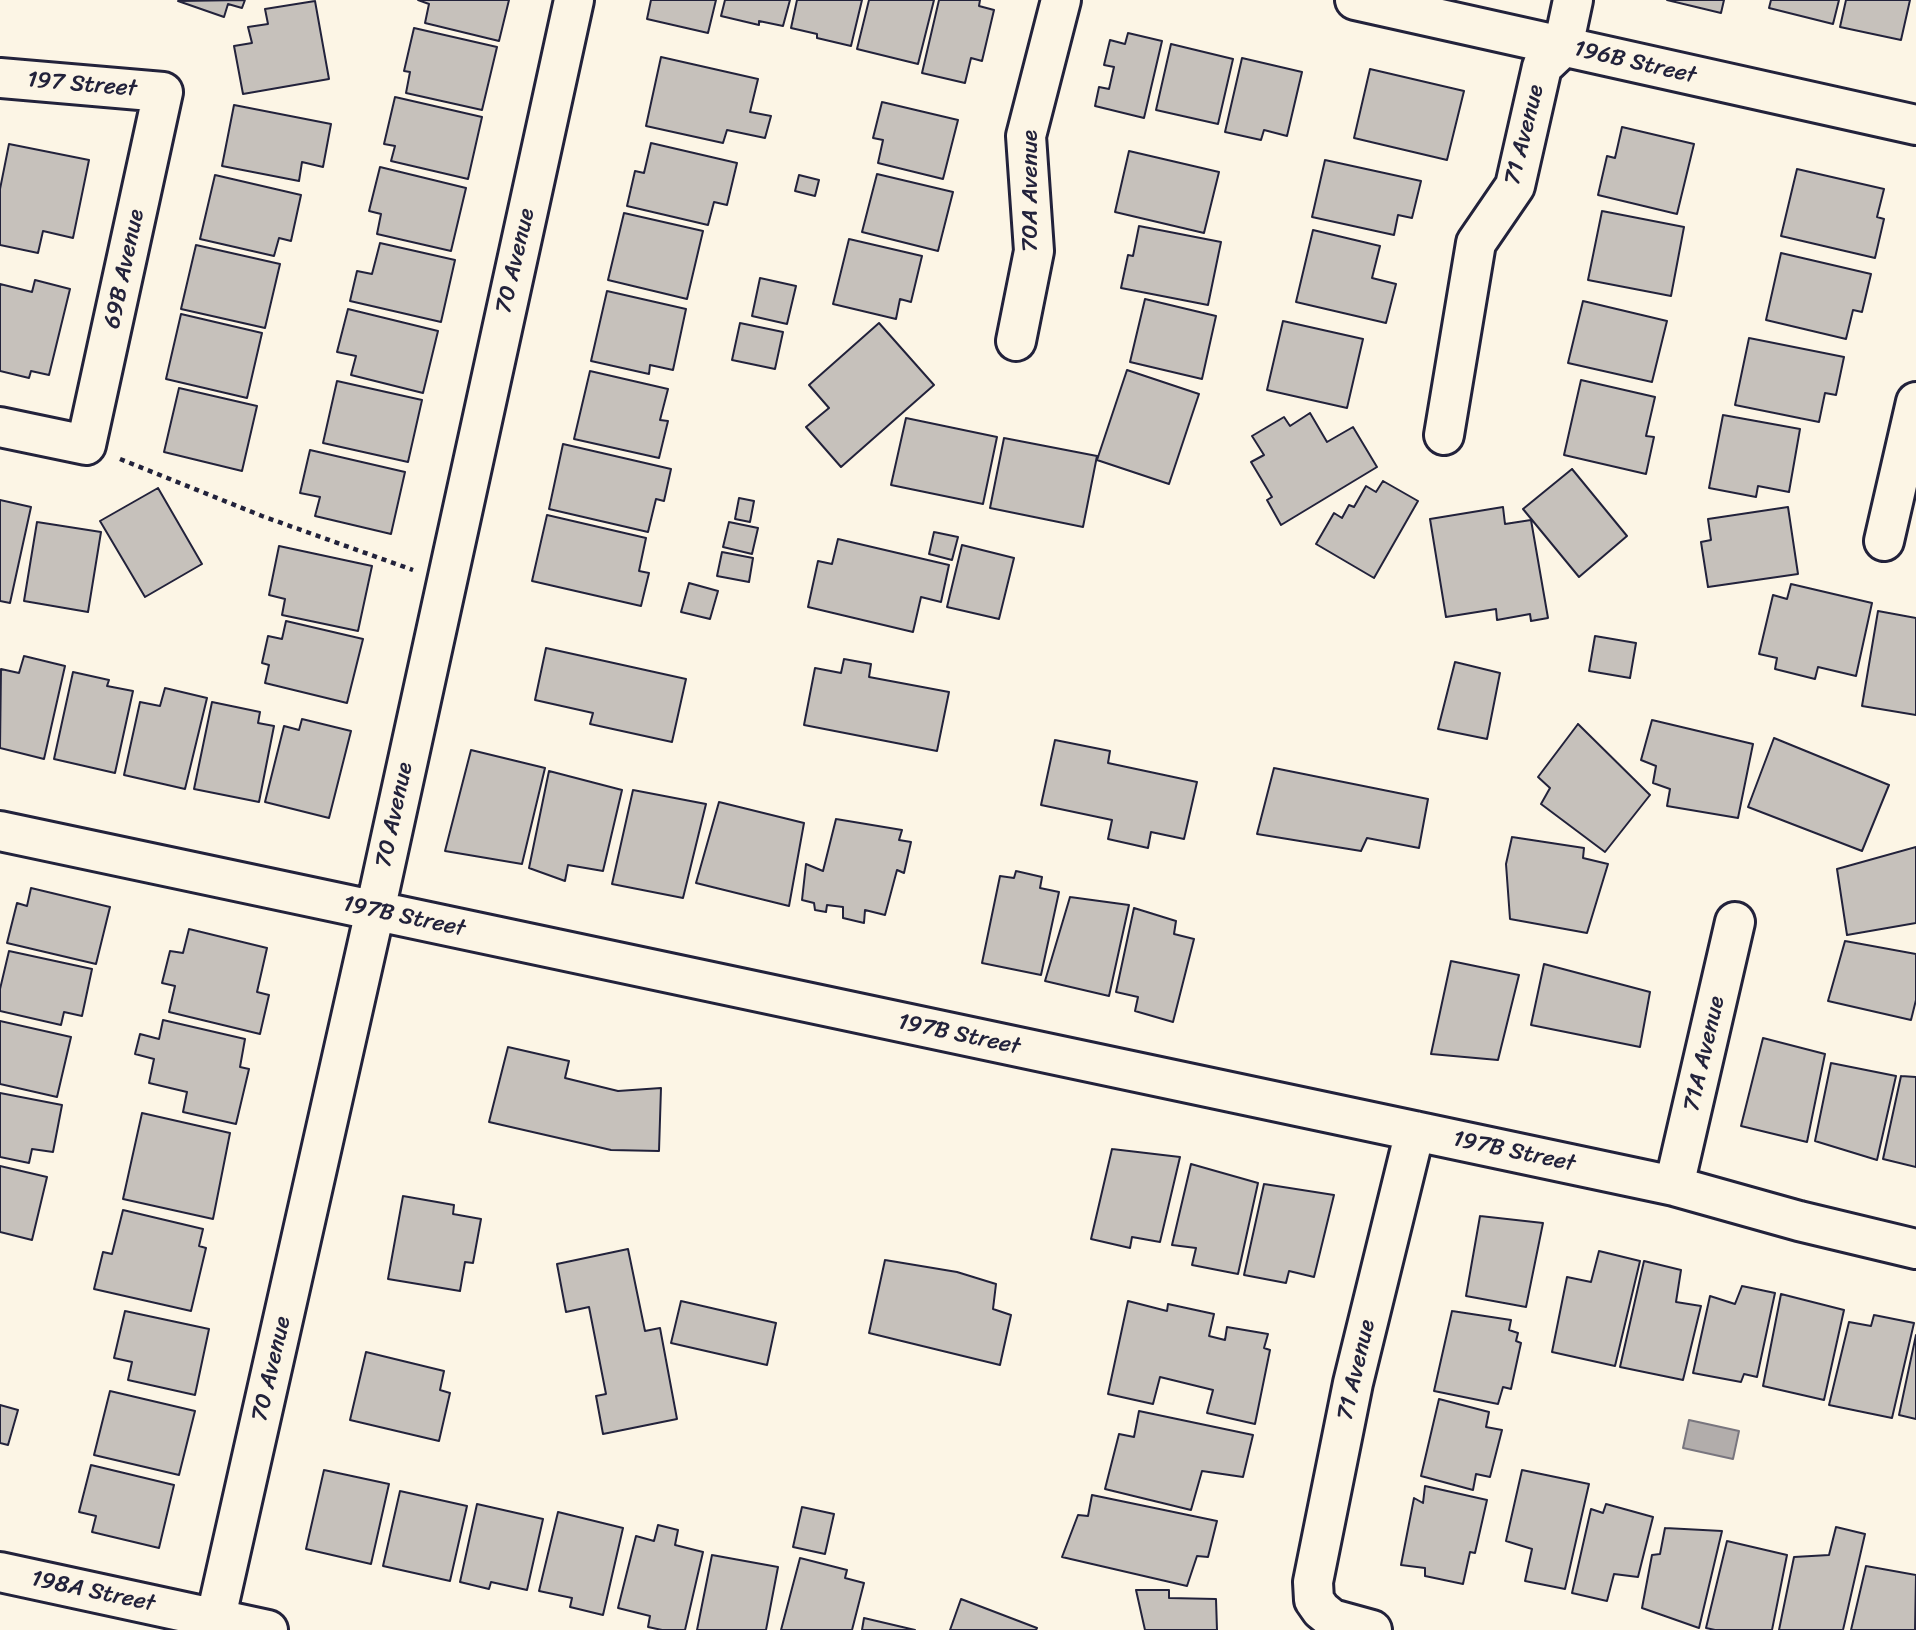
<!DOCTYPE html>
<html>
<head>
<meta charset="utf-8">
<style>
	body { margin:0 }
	canvas { display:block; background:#fcf5e5 }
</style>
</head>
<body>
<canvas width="1916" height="1630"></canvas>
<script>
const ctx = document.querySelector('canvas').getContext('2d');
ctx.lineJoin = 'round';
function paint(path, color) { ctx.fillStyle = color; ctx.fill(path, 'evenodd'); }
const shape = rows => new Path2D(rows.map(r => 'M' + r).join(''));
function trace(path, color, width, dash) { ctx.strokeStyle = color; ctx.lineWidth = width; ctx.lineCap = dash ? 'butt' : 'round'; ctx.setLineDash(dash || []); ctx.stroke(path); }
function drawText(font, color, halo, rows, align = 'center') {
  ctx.font = font + ' Sriracha,sans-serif'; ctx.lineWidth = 5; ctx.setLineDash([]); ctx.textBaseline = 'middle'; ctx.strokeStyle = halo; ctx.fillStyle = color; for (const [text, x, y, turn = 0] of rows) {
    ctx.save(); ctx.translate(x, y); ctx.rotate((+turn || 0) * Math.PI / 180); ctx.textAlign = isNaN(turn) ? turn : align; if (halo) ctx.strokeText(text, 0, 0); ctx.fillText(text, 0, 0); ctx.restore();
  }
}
const water = shape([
	[1689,1420,1739,1431,1733,1459,1683,1448,1689,1420]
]);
paint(water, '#b2adab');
trace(water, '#78757e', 2);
const building = shape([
	[245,0,242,8,228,4,224,17,178,1,245,0],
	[418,0,509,0,499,41,425,23,429,4,418,0],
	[651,0,716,0,708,33,647,19,651,0],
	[725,0,790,0,783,26,759,21,759,25,721,16,725,0],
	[797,0,862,0,851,46,817,38,817,34,791,28,797,0],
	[869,0,934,0,918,64,857,49,869,0],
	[939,0,980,0,979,6,994,10,982,61,971,58,965,83,922,73,939,0],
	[1667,0,1724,0,1721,13,1667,0],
	[1771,0,1839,0,1833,24,1769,8,1771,0],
	[1846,0,1910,0,1901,40,1840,27,1846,0],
	[315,1,329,79,243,94,234,46,252,43,248,27,268,24,265,9,315,1],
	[414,28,497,47,482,110,406,93,410,72,404,71,414,28],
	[1128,33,1162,41,1144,118,1095,106,1099,87,1109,89,1114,67,1104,65,1110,40,1125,44,1128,33],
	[1171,44,1233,59,1218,124,1156,110,1171,44],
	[661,57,758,79,750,112,771,116,765,138,727,130,723,143,646,126,661,57],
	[1242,58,1302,72,1287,136,1264,130,1261,140,1225,132,1242,58],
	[1370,69,1464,91,1447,160,1354,138,1370,69],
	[395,97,482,117,468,179,391,161,395,146,384,144,395,97],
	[882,102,958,120,943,179,878,163,883,140,873,138,882,102],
	[234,105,331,124,323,167,302,162,299,181,222,166,234,105],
	[1622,127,1694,144,1677,214,1598,195,1607,156,1615,158,1622,127],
	[651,143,737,163,727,205,714,202,708,225,627,206,635,171,644,173,651,143],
	[9,144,89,160,73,238,43,231,38,253,0,245,0,189,9,144],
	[1129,151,1219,172,1204,233,1115,212,1129,151],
	[1325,160,1421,181,1412,218,1398,215,1394,235,1312,217,1325,160],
	[380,167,466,188,451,251,377,234,381,214,369,211,380,167],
	[1797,169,1884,189,1877,217,1884,219,1875,258,1781,236,1797,169],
	[877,174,953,192,938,251,862,232,877,174],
	[215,175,301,195,291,241,279,238,274,256,200,239,215,175],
	[799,175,819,180,815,196,795,191,799,175],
	[1602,211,1684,227,1671,296,1588,280,1602,211],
	[624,213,703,231,687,299,608,280,624,213],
	[1139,226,1221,242,1208,305,1121,288,1128,255,1133,256,1139,226],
	[1313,230,1380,246,1372,278,1396,284,1386,323,1296,302,1313,230],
	[849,239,922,256,911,302,900,299,896,319,833,304,849,239],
	[380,243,455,260,441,322,350,301,357,271,372,274,380,243],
	[196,245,280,264,265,328,181,309,196,245],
	[1781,253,1871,274,1862,312,1853,310,1846,339,1766,320,1781,253],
	[760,278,796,286,787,324,752,316,760,278],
	[35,280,70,289,49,375,31,371,29,378,0,371,0,284,32,292,35,280],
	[607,291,686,309,673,370,650,365,649,374,591,361,607,291],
	[1145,299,1216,316,1202,379,1130,362,1145,299],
	[1583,301,1667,321,1652,382,1568,363,1583,301],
	[348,309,438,331,423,393,351,375,356,356,337,352,348,309],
	[181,314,262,333,247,398,166,379,181,314],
	[1283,321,1363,339,1347,408,1267,390,1283,321],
	[740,323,783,332,775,369,732,360,740,323],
	[879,323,934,385,841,467,806,427,829,408,809,385,879,323],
	[1749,338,1844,357,1836,395,1825,393,1819,422,1735,405,1749,338],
	[1127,370,1199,394,1169,484,1097,460,1127,370],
	[590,371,668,389,660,420,668,421,659,458,574,439,590,371],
	[1581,380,1655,397,1646,436,1654,437,1646,474,1564,455,1581,380],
	[337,381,422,400,408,462,323,443,337,381],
	[179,388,257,406,242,471,164,452,179,388],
	[1310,413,1327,442,1353,427,1377,467,1281,525,1267,500,1272,497,1251,462,1264,455,1252,436,1284,417,1290,426,1310,413],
	[1723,415,1800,429,1789,492,1758,486,1756,497,1709,488,1723,415],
	[906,418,997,437,983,504,891,485,906,418],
	[1004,438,1097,456,1083,527,990,508,1004,438],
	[563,444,671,469,664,501,656,499,648,532,549,509,563,444],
	[310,450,405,472,391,534,315,516,320,497,300,493,310,450],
	[1572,469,1627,536,1579,577,1523,509,1572,469],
	[1383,481,1418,501,1374,578,1316,544,1334,513,1342,518,1349,505,1354,507,1366,486,1376,492,1383,481],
	[158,488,202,564,145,597,100,521,158,488],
	[739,498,754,501,750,522,735,519,739,498],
	[0,500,31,507,10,603,0,601,0,500],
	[1503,507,1505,524,1531,520,1548,618,1531,621,1530,614,1497,620,1496,609,1446,617,1430,519,1503,507],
	[1788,507,1798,574,1708,587,1701,542,1711,540,1708,519,1788,507],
	[547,515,646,538,639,571,649,573,641,606,532,581,547,515],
	[37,522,101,532,88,612,24,601,37,522],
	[729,522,758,528,752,554,723,547,729,522],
	[934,532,958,537,952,560,929,554,934,532],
	[838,539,949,565,941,602,921,597,913,632,808,607,818,561,832,564,838,539],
	[962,545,1014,558,999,619,947,607,962,545],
	[279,546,372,566,358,631,282,615,285,599,269,595,279,546],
	[722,552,753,558,749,582,717,576,722,552],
	[689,583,718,591,710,619,681,612,689,583],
	[1791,584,1872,603,1856,676,1818,667,1815,679,1775,669,1777,658,1759,654,1773,595,1787,599,1791,584],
	[1878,611,1916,618,1916,715,1862,706,1878,611],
	[286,621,363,639,347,703,265,683,269,665,262,663,268,636,282,639,286,621],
	[1595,636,1636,643,1630,678,1589,671,1595,636],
	[546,648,686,679,672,742,590,724,593,713,535,700,546,648],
	[24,656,65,666,44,759,0,748,1,669,19,673,24,656],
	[844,659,871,664,869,677,949,692,937,751,804,725,815,668,841,673,844,659],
	[1455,662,1500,673,1487,739,1438,729,1455,662],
	[73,672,109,680,107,686,133,691,115,773,54,759,73,672],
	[165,688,207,698,185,789,124,775,140,702,160,706,165,688],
	[212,702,260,712,258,723,274,726,259,802,194,789,212,702],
	[302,719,351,731,329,818,265,802,284,726,299,730,302,719],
	[1652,720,1753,744,1738,818,1667,806,1670,789,1653,783,1656,766,1641,760,1652,720],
	[1578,724,1650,795,1605,852,1541,804,1550,788,1538,777,1578,724],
	[1774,738,1889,785,1862,851,1748,807,1774,738],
	[1055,740,1110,751,1108,763,1197,782,1184,839,1151,832,1148,848,1108,839,1112,820,1041,805,1055,740],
	[471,750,545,768,522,864,445,851,471,750],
	[1274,768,1428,799,1419,848,1367,838,1361,851,1257,834,1274,768],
	[549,771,622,790,603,871,568,865,565,881,529,868,549,771],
	[633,790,706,804,683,898,612,884,633,790],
	[719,802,804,823,789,906,696,883,719,802],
	[836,819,902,830,899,840,911,842,904,873,897,870,885,915,865,910,864,923,843,918,843,907,827,905,826,912,815,910,814,903,802,900,806,864,823,871,836,819],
	[1512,837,1584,848,1583,858,1608,864,1587,933,1510,919,1506,864,1512,837],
	[1916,847,1916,923,1847,935,1837,869,1916,847],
	[1016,871,1042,877,1040,888,1059,892,1041,975,982,963,1000,876,1014,878,1016,871],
	[31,888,110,907,96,964,7,943,17,903,27,906,31,888],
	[1070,897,1129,905,1109,996,1045,981,1070,897],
	[1134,908,1176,921,1174,934,1194,939,1173,1022,1135,1011,1138,997,1116,992,1134,908],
	[189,929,267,948,257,992,269,995,260,1034,169,1012,175,986,162,983,170,951,183,953,189,929],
	[1845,941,1916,954,1916,1000,1911,1020,1828,1001,1845,941],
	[9,951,92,969,82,1016,64,1012,61,1025,0,1011,0,989,9,951],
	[1451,961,1519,975,1498,1060,1431,1054,1451,961],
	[1544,964,1650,992,1640,1047,1531,1025,1544,964],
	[163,1020,245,1039,240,1067,249,1069,236,1124,183,1112,187,1092,149,1083,154,1059,135,1054,140,1034,159,1039,163,1020],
	[0,1021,71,1037,57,1097,0,1084,0,1021],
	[1763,1038,1825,1054,1807,1142,1741,1126,1763,1038],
	[508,1047,569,1061,565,1078,618,1091,661,1088,659,1151,611,1150,489,1122,508,1047],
	[1831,1063,1896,1076,1877,1160,1815,1141,1831,1063],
	[1901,1076,1916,1077,1916,1167,1883,1159,1901,1076],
	[0,1093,62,1105,53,1152,32,1149,29,1163,0,1157,0,1093],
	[142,1113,230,1133,213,1219,123,1199,142,1113],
	[1112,1149,1180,1157,1160,1242,1132,1237,1130,1248,1091,1239,1112,1149],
	[1191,1164,1258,1183,1238,1274,1192,1265,1196,1248,1172,1245,1191,1164],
	[0,1166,47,1177,32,1240,0,1232,0,1166],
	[1264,1184,1334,1195,1314,1277,1289,1271,1286,1283,1244,1275,1264,1184],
	[403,1196,454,1205,453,1214,481,1219,473,1263,465,1262,460,1291,388,1279,403,1196],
	[123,1210,203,1229,199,1246,206,1248,191,1311,94,1289,103,1252,112,1254,123,1210],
	[1480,1216,1543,1223,1526,1307,1466,1296,1480,1216],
	[628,1249,645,1331,660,1328,677,1419,603,1434,596,1396,606,1394,589,1307,566,1312,557,1264,628,1249],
	[1599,1251,1640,1261,1615,1366,1552,1352,1567,1277,1591,1282,1599,1251],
	[885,1260,957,1272,996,1284,993,1309,1011,1315,1000,1365,869,1333,885,1260],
	[1644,1261,1681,1270,1676,1302,1701,1306,1683,1380,1620,1367,1644,1261],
	[1742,1286,1775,1293,1757,1377,1744,1374,1741,1382,1693,1373,1710,1296,1735,1304,1742,1286],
	[1781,1294,1844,1310,1824,1400,1763,1386,1781,1294],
	[681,1301,776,1323,767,1365,671,1343,681,1301],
	[1128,1301,1167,1311,1168,1304,1214,1314,1209,1336,1225,1340,1227,1327,1268,1334,1264,1348,1270,1350,1255,1424,1207,1413,1213,1390,1160,1377,1153,1404,1108,1394,1128,1301],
	[125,1311,209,1329,195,1395,128,1380,132,1362,114,1358,125,1311],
	[1452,1311,1511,1320,1509,1330,1518,1333,1516,1341,1521,1343,1511,1389,1503,1387,1498,1404,1434,1391,1452,1311],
	[1874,1315,1914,1323,1892,1418,1829,1405,1849,1322,1871,1326,1874,1315],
	[1916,1335,1916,1419,1899,1415,1916,1335],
	[366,1352,444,1371,440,1390,450,1393,439,1441,350,1420,366,1352],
	[110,1391,195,1411,179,1475,94,1455,110,1391],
	[1439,1399,1489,1412,1486,1427,1502,1430,1490,1477,1476,1474,1473,1490,1421,1476,1439,1399],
	[0,1405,18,1410,8,1445,0,1443,0,1405],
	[1139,1411,1253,1435,1243,1477,1202,1471,1191,1510,1105,1489,1119,1434,1134,1437,1139,1411],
	[91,1465,174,1485,159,1548,92,1532,96,1516,79,1512,91,1465],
	[324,1470,389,1484,371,1564,306,1549,324,1470],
	[1522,1470,1589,1484,1565,1589,1525,1581,1532,1549,1506,1541,1522,1470],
	[1425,1486,1487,1500,1475,1553,1470,1552,1463,1584,1425,1576,1425,1568,1401,1565,1414,1498,1423,1503,1425,1486],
	[400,1491,467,1506,450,1581,383,1566,400,1491],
	[1092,1495,1217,1521,1208,1557,1197,1556,1187,1586,1062,1557,1078,1515,1088,1516,1092,1495],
	[477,1504,543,1519,527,1590,491,1582,489,1589,460,1582,477,1504],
	[1606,1504,1653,1517,1638,1577,1614,1574,1607,1601,1572,1593,1591,1509,1603,1513,1606,1504],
	[802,1507,834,1514,825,1554,793,1547,802,1507],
	[558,1512,623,1528,603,1615,570,1607,572,1598,539,1591,558,1512],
	[658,1525,678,1530,675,1545,703,1552,685,1630,662,1630,648,1627,650,1616,618,1608,636,1536,654,1541,658,1525],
	[1836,1527,1865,1534,1843,1630,1779,1630,1794,1557,1829,1555,1836,1527],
	[1665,1528,1722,1531,1699,1628,1642,1608,1652,1555,1660,1554,1665,1528],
	[1727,1541,1787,1555,1772,1630,1715,1630,1706,1628,1727,1541],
	[712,1555,778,1567,766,1630,697,1630,712,1555],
	[800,1558,847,1570,845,1578,864,1583,852,1630,781,1630,800,1558],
	[1866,1566,1916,1575,1915,1630,1851,1630,1866,1566],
	[1136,1590,1169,1590,1169,1598,1216,1599,1217,1630,1145,1630,1136,1590],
	[961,1599,1037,1628,1036,1630,950,1630,961,1599],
	[864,1618,915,1630,862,1630,864,1618]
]);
paint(building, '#c6c1bb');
trace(building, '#22223b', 2);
const minor = shape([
	[1355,0,1916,125],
	[0,78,163,92,86,445,0,427],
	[1016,341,1034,251,1026,136,1061,0],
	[1444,435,1476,243,1515,186,1542,67,1563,47,1573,0],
	[1884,541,1916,402],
	[0,831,1674,1186,1799,1221,1916,1249],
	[1674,1186,1735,922],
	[0,1572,268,1630],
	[213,1630,375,911,574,0],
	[1372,1630,1332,1619,1321,1610,1314,1600,1313,1582,1353,1383,1415,1131]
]);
trace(minor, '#22223b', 44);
trace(shape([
	[120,459,262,516,413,570]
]), '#22223b', 4.5, [5, 5]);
trace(minor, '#fcf5e5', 38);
drawText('23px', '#22223b', '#fcf5e5', [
	["196B Street",1635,63,13],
	["197 Street",82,85,5],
	["71 Avenue",1525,135,-76],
	["70A Avenue",1031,191,-90],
	["70 Avenue",516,261,-77],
	["69B Avenue",125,269,-78],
	["70 Avenue",395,815,-78],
	["197B Street",404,917,12],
	["197B Street",959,1035,12],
	["71A Avenue",1705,1054,-77],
	["197B Street",1514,1152,12],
	["70 Avenue",272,1369,-77],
	["71 Avenue",1357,1370,-77],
	["198A Street",93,1592,12]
]);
</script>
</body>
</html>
